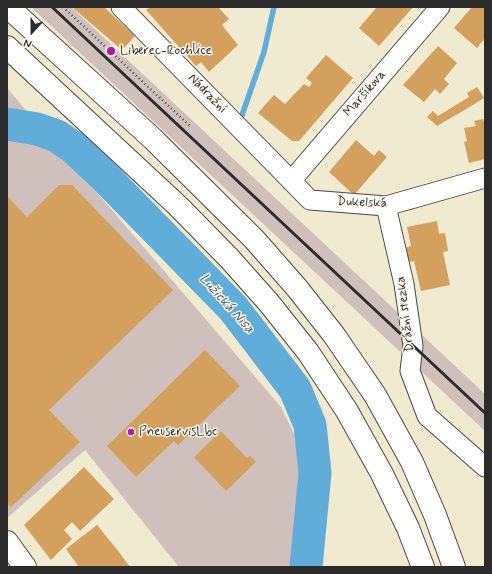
<!DOCTYPE html>
<html>
<head>
<meta charset="utf-8">
<style>
	body { margin:0 }
	#map { position:relative; width:492px; height:574px; overflow:hidden; background:#efead0; font-family:Mynerve,sans-serif }
	canvas { display:block }
	.frame { position:absolute; inset:0; border:8px solid #2b2b2b; pointer-events:none }
	.north { position:absolute; left:12px; top:12px; width:40px; height:40px; -webkit-text-stroke:3px #fbf7ec; paint-order:stroke; rotate:201deg; font-size:11px; font-weight:700; line-height:16px; text-align:center; color:#2b2b2b }
	.north::after { content:''; display:block; margin:auto; width:14px; height:18px; background:#2b2b2b; clip-path:polygon(50% 0,100% 100%,50% 72%,0 100%) }
</style>
</head>
<body>
<div id="map">
<canvas width="492" height="574"></canvas>
<div class="frame"></div>
<div class="north">N</div>
</div>
<script>
const ctx = document.querySelector('canvas').getContext('2d');
ctx.lineJoin = 'round';
function paint(path, color) { ctx.fillStyle = color; ctx.fill(path, 'evenodd'); }
const shape = rows => new Path2D(rows.map(r => 'M' + r).join(''));
function trace(path, color, width, dash) { ctx.strokeStyle = color; ctx.lineWidth = width; ctx.lineCap = dash ? 'butt' : 'round'; ctx.setLineDash(dash || []); ctx.stroke(path); }
function drawText(font, color, halo, rows, align = 'center') {
  ctx.font = font + ' Mynerve,sans-serif'; ctx.lineWidth = 3; ctx.setLineDash([]); ctx.textBaseline = 'middle'; ctx.strokeStyle = halo; ctx.fillStyle = color; for (const [text, x, y, turn = 0] of rows) {
    ctx.save(); ctx.translate(x, y); ctx.rotate((+turn || 0) * Math.PI / 180); ctx.textAlign = isNaN(turn) ? turn : align; if (halo) ctx.strokeText(text, 0, 0); ctx.fillText(text, 0, 0); ctx.restore();
  }
}
paint(shape([
	[31,7,71,7,485,394,485,431],
	[7,88,281,407,304,454,293,567,179,567,85,450,7,518]
]), '#d0c0bc');
trace(shape([
	[241,118,264,52,274,7]
]), '#61adda', 5.5);
trace(shape([
	[7,124,37,129,57,136,74,148,105,177,233,308,295,389,310,425,315,473,306,567]
]), '#61adda', 33);
paint(shape([
	[72,7,104,7,135,36,122,50],
	[150,7,218,7,229,19,222,25,238,45,209,72,201,62,196,66,146,10],
	[377,7,413,7,379,46,359,28],
	[485,7,485,38,477,48,454,28,471,8],
	[438,46,457,63,444,79,449,84,440,94,435,89,424,102,403,85],
	[326,55,353,78,299,141,292,141,258,113,274,95,285,104,304,84,309,87,312,83,306,78],
	[477,87,484,98,473,105,437,126,427,117,433,111,438,116,469,97,467,93],
	[483,119,485,125,485,159,469,163,464,142,467,141,464,128,476,126,474,121],
	[356,140,374,156,379,150,387,157,354,195,329,172],
	[59,185,72,185,173,290,49,410,80,442,11,507,7,503,7,196,27,217],
	[437,221,439,234,445,233,448,251,443,252,450,285,421,291,414,261,408,262,405,248,411,246,407,227],
	[205,350,240,386,178,445,174,441,136,477,107,446],
	[221,431,247,458,250,456,256,462,226,491,194,457],
	[84,467,114,499,80,531,72,522,64,530,72,539,51,560,24,525],
	[97,525,119,552,130,567,79,567,66,549]
]), '#d4a05e');
const minor = shape([
	[121,7,310,200,386,206,485,178],
	[291,181,440,7],
	[386,206,404,284,413,346,410,371,427,416,485,467]
]);
const tertiary = shape([
	[7,542,25,567]
]);
const trunk = shape([
	[8,7,153,139,254,239,297,288,334,335,375,395,412,462,435,515,454,567],
	[7,47,178,206,229,258,269,303,308,352,347,411,382,474,408,528,423,567]
]);
trace(minor, '#484844', 21);
trace(tertiary, '#484844', 24);
trace(trunk, '#484844', 24);
trace(shape([
	[63,7,191,127]
]), '#484844', 2.5, [1, 3]);
trace(minor, '#fff', 19);
trace(tertiary, '#fff', 22);
trace(trunk, '#fff', 22);
trace(shape([
	[52,7,485,413]
]), '#2b2b2b', 3);
for (const [x, y, r, color] of [
	[111,51,5,"#b5179e"],
	[131,432,4,"#b5179e"]
]) { const dot = new Path2D(); dot.arc(x, y, r, 0, 2 * Math.PI); ctx.fillStyle = color; ctx.fill(dot); trace(dot, '#fbf7ec', 1.5); }
drawText('13px', '#2b2b2b', '#fbf7ec', [
	["Liberec-Rochlice",120,51],
	["PneuservisLbc",139,432]
], 'left');
drawText('13px', '#2b2b2b', '#fbf7ec', [
	["Nádražní",207,94,46],
	["Maršíkova",365,94,-49],
	["Dukelská",362,203,2],
	["Drážní stezka",406,314,-97]
]);
drawText('italic 14px', '#3e5868', '#fbf7ec', [
	["Lužická Nisa",226,304,48]
]);
</script>
</body>
</html>
